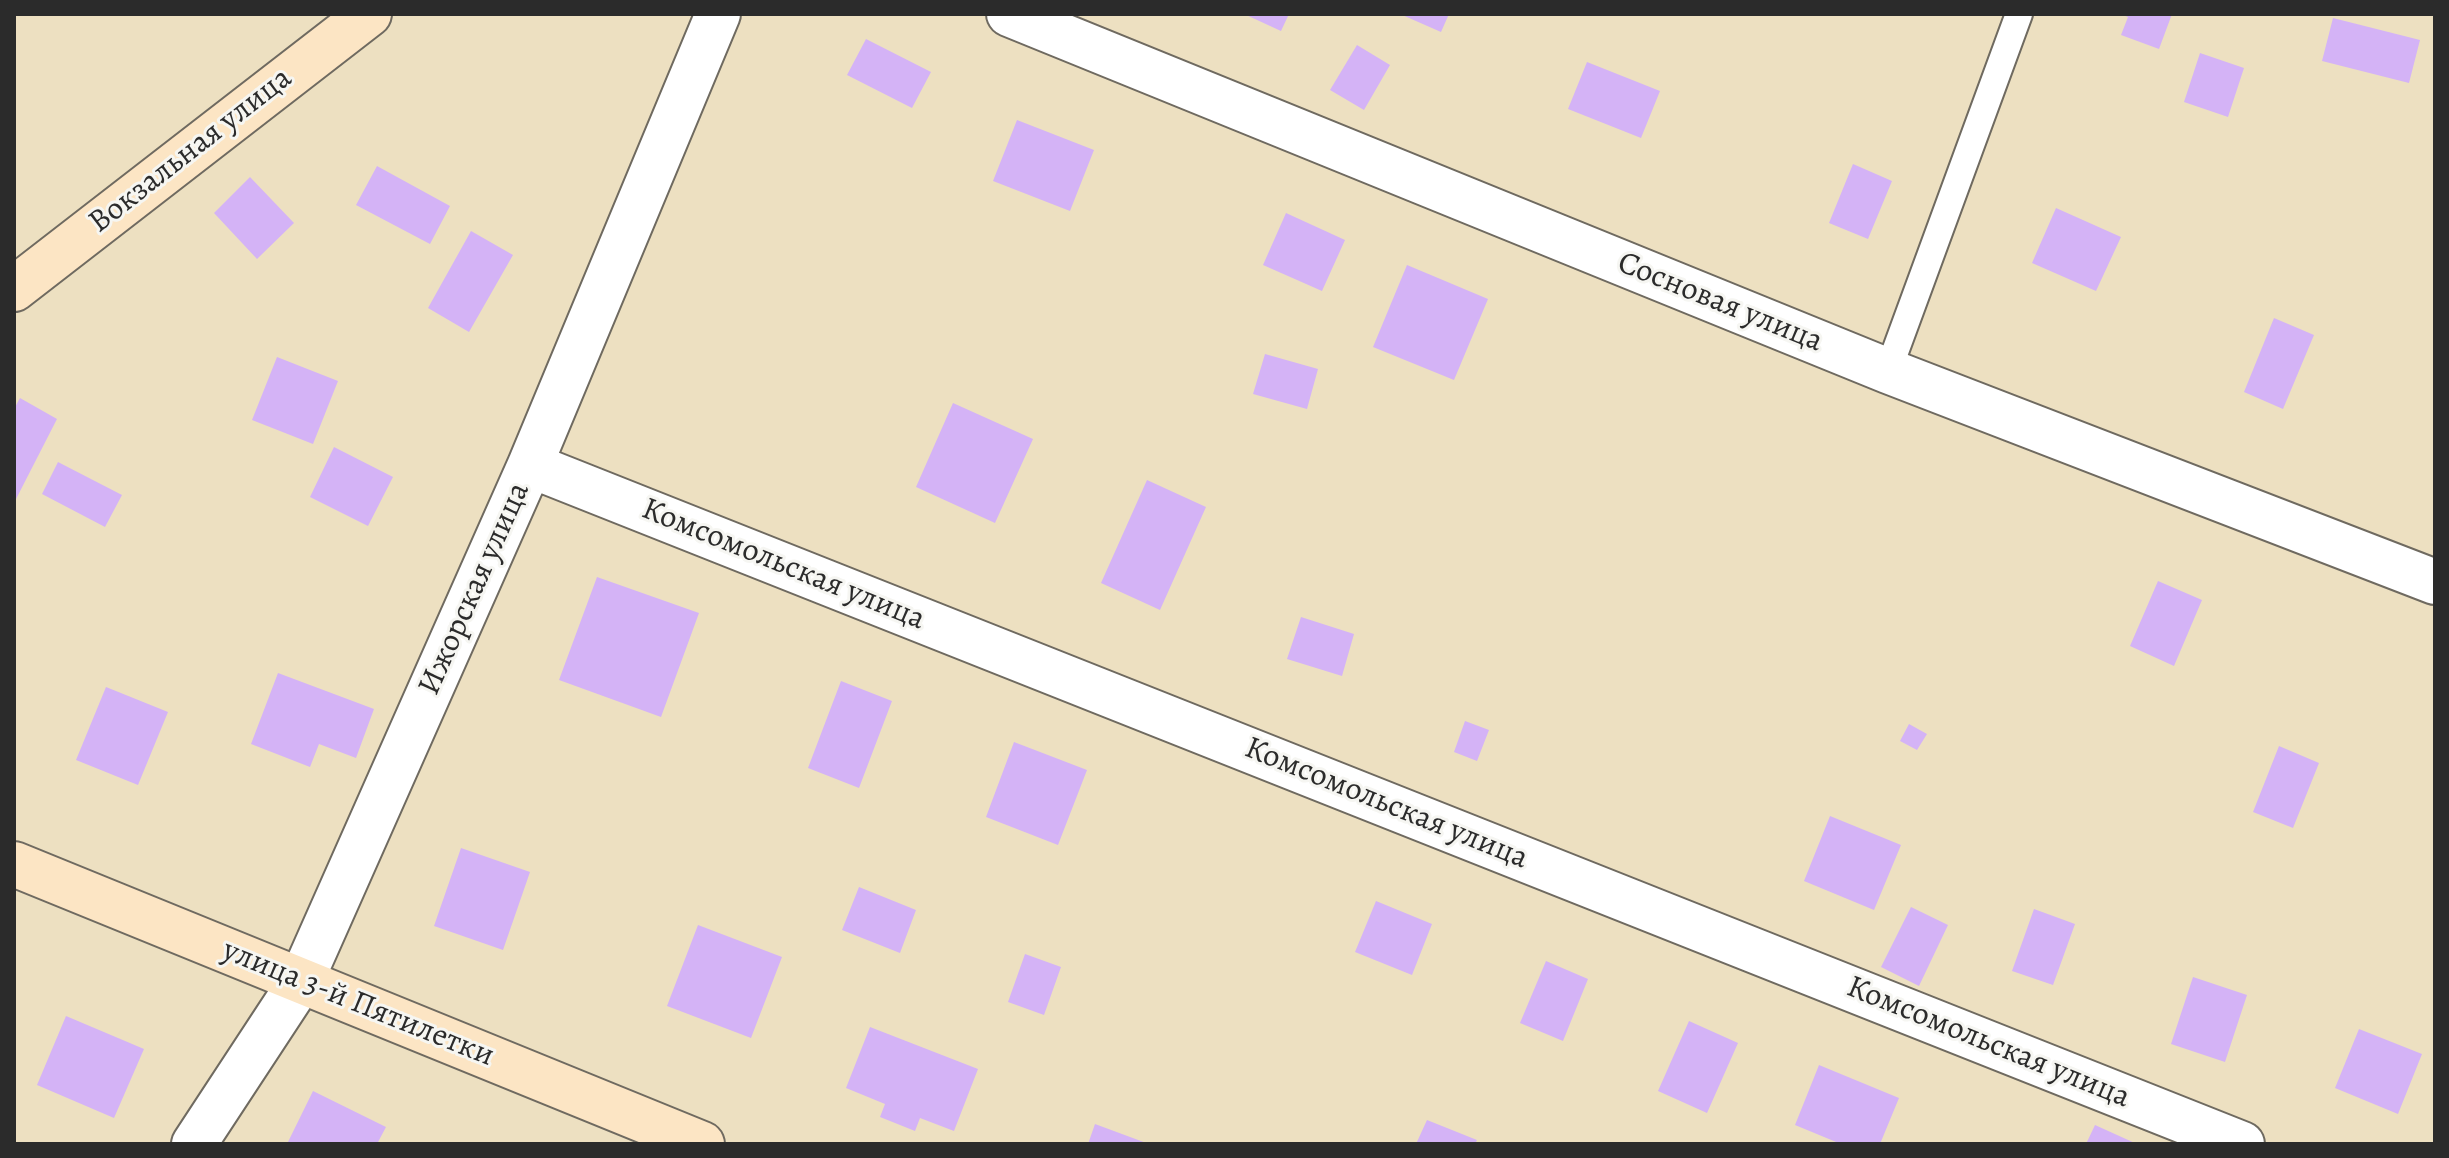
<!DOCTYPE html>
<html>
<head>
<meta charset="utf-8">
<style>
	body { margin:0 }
	#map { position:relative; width:2449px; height:1158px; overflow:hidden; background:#ede0c1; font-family:Alegreya,serif }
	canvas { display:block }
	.frame { position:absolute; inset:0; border:16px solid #2b2b2b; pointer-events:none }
</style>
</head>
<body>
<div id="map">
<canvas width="2449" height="1158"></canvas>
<div class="frame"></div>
</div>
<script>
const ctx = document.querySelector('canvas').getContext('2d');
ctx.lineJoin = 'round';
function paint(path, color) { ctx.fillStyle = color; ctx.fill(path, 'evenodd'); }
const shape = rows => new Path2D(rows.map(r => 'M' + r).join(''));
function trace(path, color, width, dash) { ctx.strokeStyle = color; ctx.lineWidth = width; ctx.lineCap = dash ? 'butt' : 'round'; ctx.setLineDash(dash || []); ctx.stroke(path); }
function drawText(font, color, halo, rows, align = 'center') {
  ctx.font = font + ' Alegreya,serif'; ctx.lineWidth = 6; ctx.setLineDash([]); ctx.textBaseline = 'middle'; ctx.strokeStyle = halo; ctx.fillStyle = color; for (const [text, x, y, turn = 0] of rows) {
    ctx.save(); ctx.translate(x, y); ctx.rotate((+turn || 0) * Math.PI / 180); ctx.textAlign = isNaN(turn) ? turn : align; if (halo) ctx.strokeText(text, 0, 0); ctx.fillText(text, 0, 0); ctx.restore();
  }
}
paint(shape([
	[1244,14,1289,14,1281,31],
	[1400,14,1449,14,1441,32],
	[2120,14,2172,14,2159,49,2121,35,2128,17],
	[2333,18,2420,40,2409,83,2322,61],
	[866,39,931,72,912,108,847,75],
	[1357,45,1390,65,1364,110,1330,90],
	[2200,53,2244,68,2228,117,2184,102],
	[1587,62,1660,91,1641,138,1568,109],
	[1017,120,1094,150,1070,211,993,181],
	[1853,164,1892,181,1868,239,1829,223],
	[377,166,450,206,430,244,356,205],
	[250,177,294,223,257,259,214,213],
	[2056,208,2121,237,2096,291,2032,263],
	[1286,213,1345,240,1322,291,1263,265],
	[471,231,513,255,469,332,428,308],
	[1407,265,1488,299,1454,380,1373,347],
	[2274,318,2314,335,2283,409,2244,392],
	[1265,354,1318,369,1307,409,1253,394],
	[277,357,338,381,313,444,252,420],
	[20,398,57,419,14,503,14,409],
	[953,403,1033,439,995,523,916,487],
	[334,447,393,477,368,526,310,497],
	[58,462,122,495,105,527,42,494],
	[1147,480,1206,507,1160,610,1101,583],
	[597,577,699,613,661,717,559,680],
	[2158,581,2202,600,2174,666,2130,646],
	[1301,617,1354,634,1342,676,1287,659],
	[278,673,374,709,356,758,319,744,310,767,251,744],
	[841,681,892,701,859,788,808,768],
	[106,687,168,712,138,785,76,760],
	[1465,721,1489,730,1477,761,1454,752],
	[1909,724,1927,734,1917,750,1900,741],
	[1014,742,1087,770,1058,845,986,817],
	[2279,746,2319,763,2293,828,2253,812],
	[1830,816,1901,845,1874,910,1804,881],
	[461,848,530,872,503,950,434,926],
	[859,887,916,910,900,953,842,930],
	[1376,901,1432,924,1412,975,1355,952],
	[1911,907,1948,925,1919,986,1881,967],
	[2034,909,2075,924,2053,985,2012,971],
	[698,925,782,957,751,1038,667,1006],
	[1025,954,1061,967,1044,1015,1008,1002],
	[1546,961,1588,979,1563,1041,1520,1023],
	[2193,977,2247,995,2225,1062,2171,1044],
	[66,1016,144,1049,114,1118,37,1085],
	[1689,1021,1738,1043,1707,1113,1658,1091],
	[870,1027,978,1069,954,1131,920,1118,915,1131,880,1117,885,1104,846,1088],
	[2359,1029,2422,1054,2398,1114,2335,1088],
	[1819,1065,1899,1098,1880,1144,1841,1144,1795,1125],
	[313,1091,386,1127,377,1144,287,1144],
	[1427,1120,1477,1140,1475,1144,1416,1144],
	[1095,1124,1149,1144,1088,1144],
	[2095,1125,2137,1144,2086,1144]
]), '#d4b3f6');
const lane = shape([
	[1888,371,2019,14]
]);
const street = shape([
	[1009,14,1888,371,2435,582],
	[530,465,2242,1144],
	[194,1144,301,981,530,465,718,14]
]);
const secondary = shape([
	[14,289,369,14],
	[14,864,702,1144]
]);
trace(lane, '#6f6a60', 30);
trace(street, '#6f6a60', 48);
trace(secondary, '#6f6a60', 48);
trace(lane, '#fff', 26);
trace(street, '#fff', 44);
trace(secondary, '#fce5c4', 44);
drawText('32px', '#2b2b2b', '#f6f6f2', [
	["Вокзальная улица",191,151,-38],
	["Сосновая улица",1720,303,22],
	["Комсомольская улица",783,565,22],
	["Ижорская улица",475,589,-66],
	["Комсомольская улица",1386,804,22],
	["улица 3-й Пятилетки",358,1004,22],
	["Комсомольская улица",1988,1043,22]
]);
</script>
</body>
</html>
